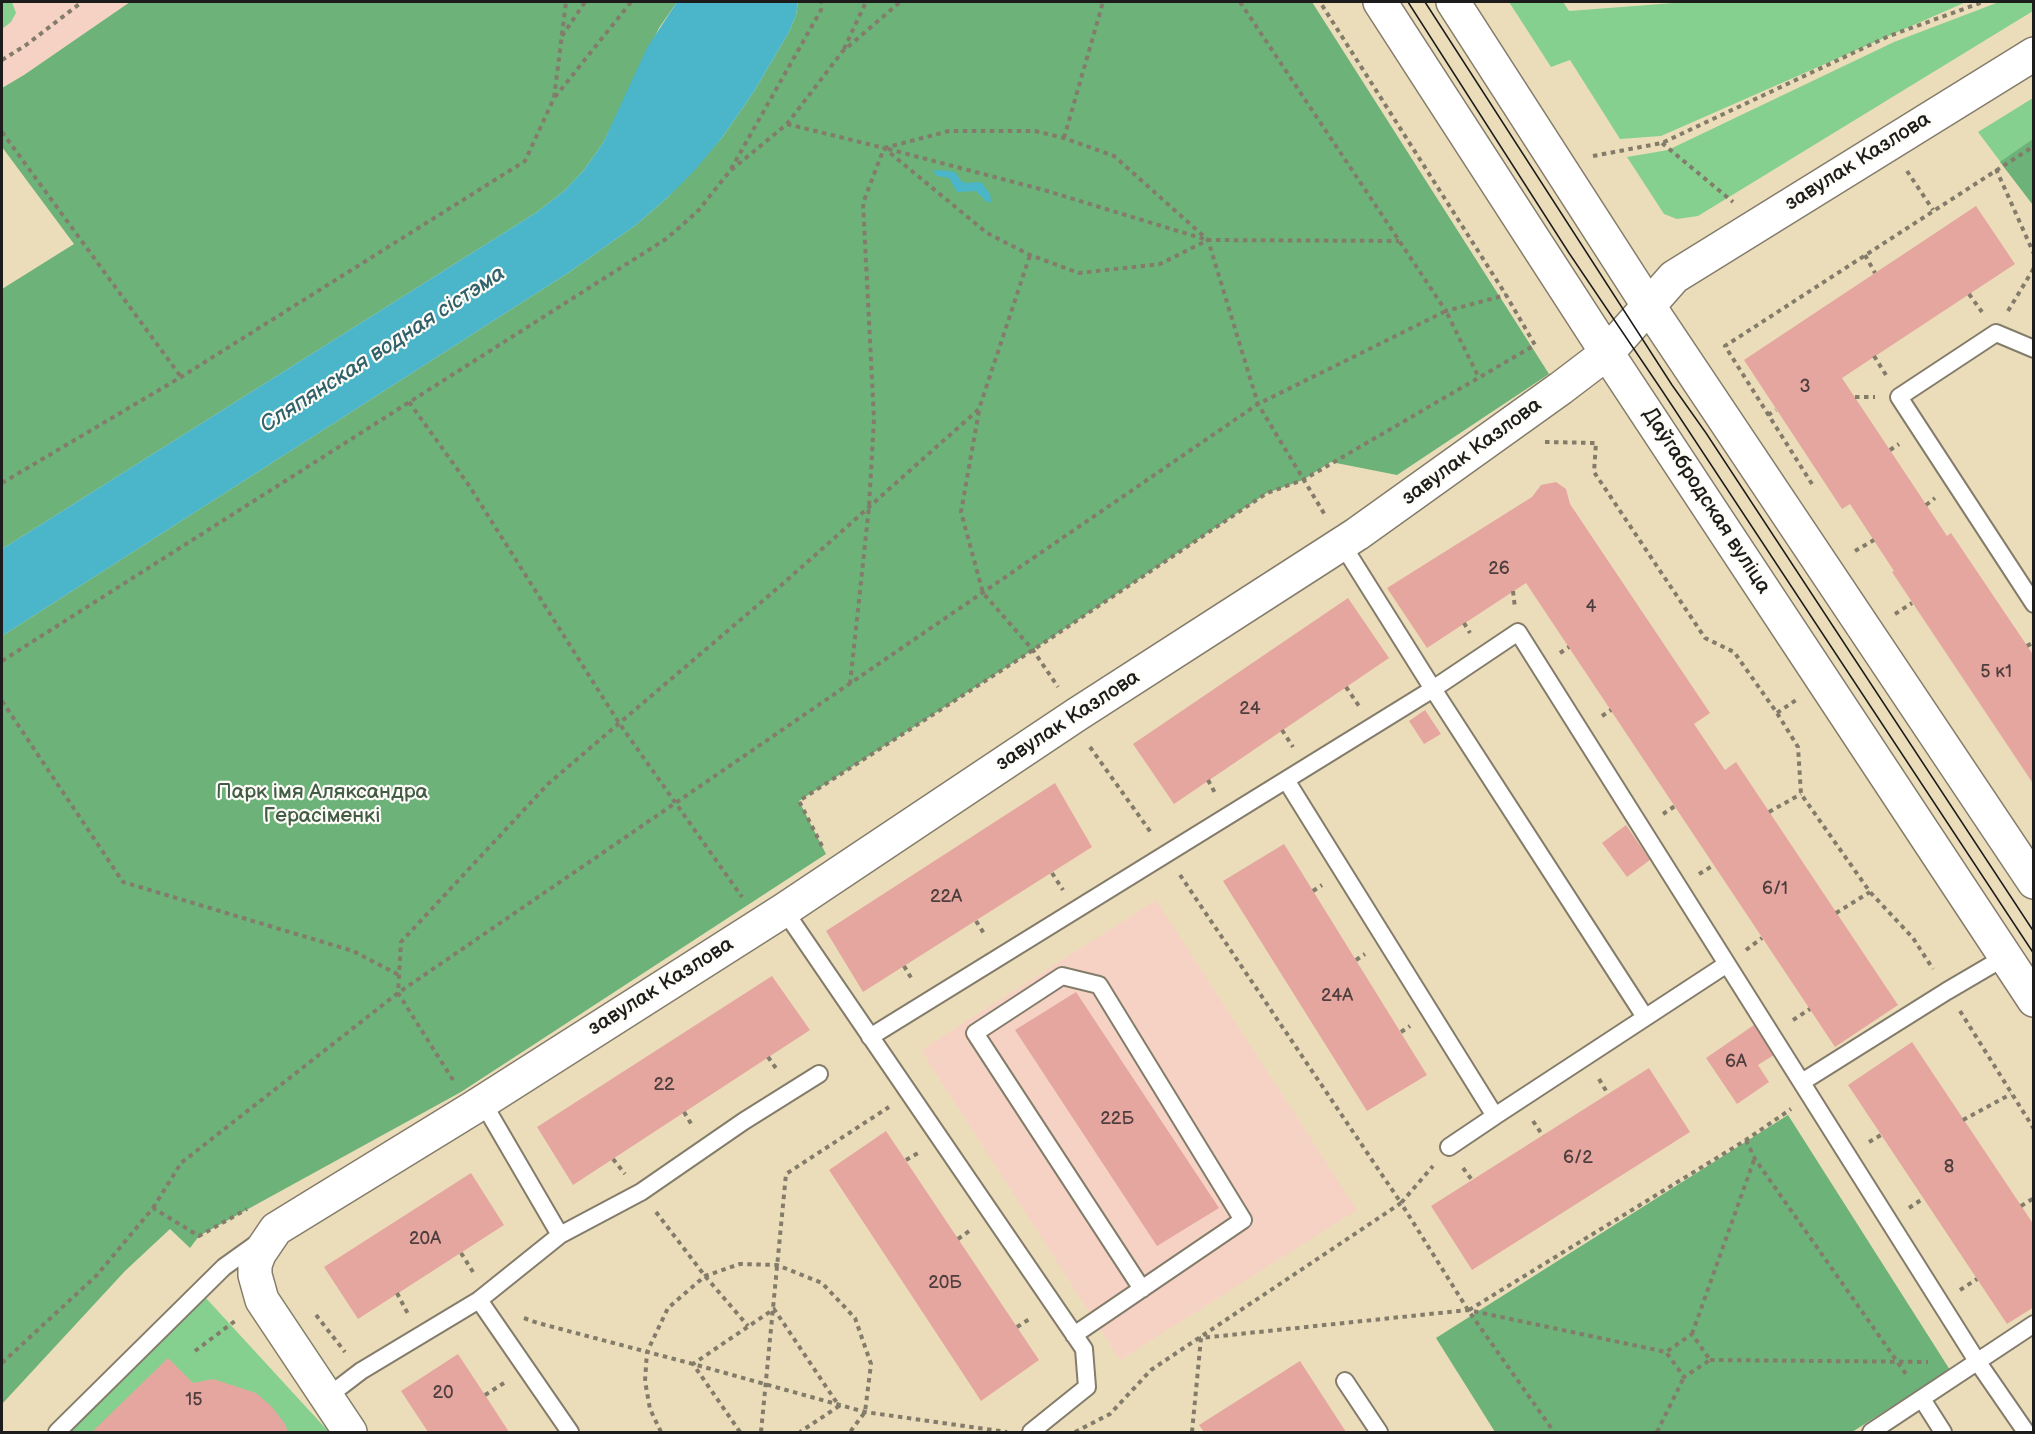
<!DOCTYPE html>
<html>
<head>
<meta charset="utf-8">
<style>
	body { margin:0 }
	#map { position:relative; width:2035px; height:1434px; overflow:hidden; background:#ecddba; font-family:"Balsamiq Sans",sans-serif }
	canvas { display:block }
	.frame { position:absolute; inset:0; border:3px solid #1c1c1c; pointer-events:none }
</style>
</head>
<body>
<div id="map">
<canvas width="2035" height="1434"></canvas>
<div class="frame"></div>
</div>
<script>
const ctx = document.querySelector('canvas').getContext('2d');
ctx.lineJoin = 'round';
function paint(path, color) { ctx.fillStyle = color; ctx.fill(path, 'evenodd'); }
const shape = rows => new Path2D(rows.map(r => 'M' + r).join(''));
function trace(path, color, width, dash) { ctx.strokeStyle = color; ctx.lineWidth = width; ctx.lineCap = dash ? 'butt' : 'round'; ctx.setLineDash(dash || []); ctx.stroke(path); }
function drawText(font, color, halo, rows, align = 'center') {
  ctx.font = font + ' "Balsamiq Sans",sans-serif'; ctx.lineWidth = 4.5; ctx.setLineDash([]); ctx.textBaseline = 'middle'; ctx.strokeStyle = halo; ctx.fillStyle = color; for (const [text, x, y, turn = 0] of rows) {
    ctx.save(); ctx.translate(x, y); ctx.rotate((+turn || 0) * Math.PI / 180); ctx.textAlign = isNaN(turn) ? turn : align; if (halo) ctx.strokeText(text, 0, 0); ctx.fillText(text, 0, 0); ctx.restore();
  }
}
paint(shape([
	[2,2,130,2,24,75,2,88],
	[1156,900,1357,1210,1120,1360,921,1050]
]), '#f6d2c4');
paint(shape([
	[2,2,12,2,16,13,11,22,2,29],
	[1509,2,1563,2,1569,11,1687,2,1966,2,1661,136,1620,139,1570,60,1551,67],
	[1999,2,2033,2,2033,11,1698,216,1677,219,1664,214,1627,157,1668,150,1894,42],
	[2033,98,2033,205,1978,132],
	[205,1297,329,1432,69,1432]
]), '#85d08e');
paint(shape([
	[130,2,677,2,659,28,603,143,584,170,564,191,537,212,2,549,2,289,74,244,2,147,2,88,24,75],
	[798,2,1312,2,1549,374,1397,475,1331,462,1303,480,1267,493,1033,650,799,801,826,854,461,1092,199,1236,190,1248,170,1229,125,1271,2,1404,2,636,568,273,636,225,668,197,721,139,753,93,789,32,796,15],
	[2033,139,2033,205,2000,162],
	[1788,1115,1950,1370,1852,1432,1495,1432,1436,1338]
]), '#6cb279');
paint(shape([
	[677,2,798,2,796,15,789,32,753,93,721,139,694,171,668,197,636,225,568,273,2,636,2,549,537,212,564,191,584,170,603,143,647,48],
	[933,170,951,171,957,174,960,180,965,183,981,182,990,194,991,201,988,203,976,191,957,192,949,178,937,176]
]), '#4bb5c9');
paint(shape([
	[1976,206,2015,264,1842,378,1947,536,1951,533,2034,656,2034,785,1892,572,1894,571,1850,504,1842,509,1744,360],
	[1556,482,1566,489,1570,504,1710,713,1694,724,1725,770,1736,762,1898,1005,1835,1047,1526,583,1427,648,1387,588,1532,497,1541,485],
	[1348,598,1389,658,1174,804,1133,744],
	[1425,710,1441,734,1424,744,1409,721],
	[1055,783,1092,847,863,992,826,931],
	[1626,825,1650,860,1627,877,1602,843],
	[1284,844,1427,1075,1367,1111,1223,881],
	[772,976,810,1030,573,1185,537,1127],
	[1076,992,1219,1208,1157,1246,1015,1030],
	[1754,1025,1774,1055,1758,1065,1769,1082,1737,1104,1706,1058],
	[1912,1042,2034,1225,2034,1307,2007,1324,1848,1085],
	[1649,1068,1690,1132,1472,1270,1431,1206],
	[886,1131,1039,1360,981,1401,829,1170],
	[471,1173,504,1225,358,1319,324,1267],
	[458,1354,485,1395,509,1432,428,1432,401,1391],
	[168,1358,193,1383,213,1379,256,1393,272,1407,285,1424,288,1432,92,1432],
	[1300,1361,1346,1432,1204,1432,1199,1425]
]), '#e5a69f');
const service = shape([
	[2034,349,1996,333,1899,397,2034,604],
	[1342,544,1433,689,1645,1017],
	[1286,780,1495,1116,1727,964],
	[784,910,1084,1349,1087,1387,1031,1432],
	[870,1037,1433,689,1518,632,1977,1361,2026,1432],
	[1802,1082,1947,991,2005,957],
	[482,1101,560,1235],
	[1449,1147,1495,1116],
	[479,1300,560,1235,641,1192,744,1121,819,1074],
	[1074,1335,1243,1220,1099,985,1062,976,975,1033,1142,1289],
	[1345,1381,1379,1432],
	[327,1397,361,1371,479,1300,570,1432],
	[1922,1399,1943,1432],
	[57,1432,224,1267,259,1242],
	[1871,1432,2034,1324]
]);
const minor = shape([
	[350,1432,262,1300,255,1275,255,1265,259,1254,276,1229,473,1108,784,910,1076,715,1357,534,1561,388,1607,353]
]);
const secondary = shape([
	[1607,353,1674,277,2034,54]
]);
const primary = shape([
	[1380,2,1607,353,2034,1000],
	[1453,2,1648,305,2034,882]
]);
trace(service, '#847c6b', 20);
trace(minor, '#847c6b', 36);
trace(secondary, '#847c6b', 36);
trace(primary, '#847c6b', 36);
trace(shape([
	[1240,2,1446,311,1506,295],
	[562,36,585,2],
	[844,49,866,2],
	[2,60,26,45,82,2],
	[555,97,631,2],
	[787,124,884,148,987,233,1030,255,1079,273,1160,264,1208,240,1399,241],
	[2,132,181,377],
	[1064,138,1103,2],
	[1662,143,1733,202],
	[884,148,949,131,1035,131,1064,138,1114,156,1208,240,1258,404,1325,515],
	[888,149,1044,190,1204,239],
	[1593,156,1662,143,1889,36,1983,2],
	[731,169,821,10,821,2],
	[1996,169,2034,254],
	[1907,171,1933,210],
	[1865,255,1875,273],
	[1969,294,1982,312],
	[2008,311,2034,268],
	[1874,356,1886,375],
	[1855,397,1875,397],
	[409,402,468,484,619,723,742,897],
	[979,411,961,512,983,593,1033,650,1058,687],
	[1768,415,1776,410],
	[1545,442,1596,443,1594,472,1705,638,1734,652,1777,713,1798,747,1801,794,1870,892,1913,938,1933,969],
	[1890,450,1899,444],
	[2,483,181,377,525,161,554,98,566,2],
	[1812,484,1725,346,2034,146],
	[1926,505,1935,498],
	[1855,551,1874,540],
	[1513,591,1515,608],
	[1895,614,1912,603],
	[1464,623,1470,633],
	[2027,646,2034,642],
	[1560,653,1569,647],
	[2,661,666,239,697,212,730,171,787,124,842,52,900,2],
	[850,684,869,507,874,419,863,203,884,148],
	[1346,687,1359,706],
	[2,701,123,882,353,951,399,975],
	[1777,713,1796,700],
	[1602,716,1611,710],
	[1282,730,1293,747],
	[1090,747,1152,834],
	[1208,780,1215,793],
	[1769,812,1801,794],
	[1663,814,1675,806],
	[822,846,799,801,1033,650,1267,493,1303,480,1535,345,1506,295,1320,2],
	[1052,873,1063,890],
	[1699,874,1714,865],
	[1180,875,1401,1203,1433,1166],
	[1313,891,1322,885],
	[1836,913,1870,892],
	[976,921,985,935],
	[1746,950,1762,938],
	[1356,960,1365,954],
	[904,966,913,981],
	[1960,1011,2034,1129],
	[1793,1020,1810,1009],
	[1401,1032,1410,1026],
	[768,1057,778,1071],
	[1599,1079,1608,1094],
	[453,1080,398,993,401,942,548,784,786,581,979,409,1030,255],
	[684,1112,693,1127],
	[1963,1120,2011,1094],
	[1533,1121,1543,1136],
	[1746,1140,1755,1159,1908,1377],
	[1869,1142,1881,1135],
	[613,1159,625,1174],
	[906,1160,918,1153],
	[1463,1168,1472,1180],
	[2021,1206,2034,1198],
	[153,1208,181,1163,398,993,1258,404,1446,311,1479,378],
	[1909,1208,1924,1198],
	[656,1212,705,1276,748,1326],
	[958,1239,972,1229],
	[461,1253,473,1272],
	[1960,1290,1977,1279],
	[397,1293,408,1314],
	[1469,1310,1746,1140,1791,1109],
	[316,1315,345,1352],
	[524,1318,538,1323,693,1364,865,1412,1007,1432],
	[1017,1327,1031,1318],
	[1692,1334,1754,1160],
	[195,1351,235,1321],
	[1710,1360,1928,1362],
	[2,1363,97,1275,153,1208,199,1236,247,1209],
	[485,1395,504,1383],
	[661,1432,650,1409,645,1381,647,1352,668,1308,705,1276,740,1264,777,1265,822,1283,855,1318,871,1364,865,1412,850,1432],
	[740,1432,693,1364,774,1309,839,1406,800,1432],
	[761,1432,786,1174,889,1107],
	[1075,1432,1110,1414,1151,1370,1401,1203,1468,1310,1554,1432],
	[1192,1432,1201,1338,1468,1310,1666,1352,1684,1377,1710,1360,1692,1334,1666,1352],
	[1657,1432,1684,1377]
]), '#847c6b', 4, [4.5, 4.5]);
trace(service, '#fff', 16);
trace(minor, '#fff', 33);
trace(secondary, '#fff', 33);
trace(primary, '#fff', 33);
trace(shape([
	[1408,2,1569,253,1663,392,2034,954],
	[1425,2,1672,385,1706,433,2034,932]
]), '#1c1c1c', 1.5);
drawText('18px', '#4e3e3d', null, [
	["3",1805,387],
	["26",1499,569],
	["4",1591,607],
	["5 к1",1996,672],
	["24",1250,709],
	["6/1",1775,889],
	["22А",946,897],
	["24А",1337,996],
	["6А",1736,1062],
	["22",664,1085],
	["22Б",1117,1119],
	["6/2",1578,1158],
	["8",1949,1167],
	["20А",425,1239],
	["20Б",945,1283],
	["20",443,1393],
	["15",194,1400]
]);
drawText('21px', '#1c1c1c', '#fdfcf7', [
	["завулак Казлова",1858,162,-32],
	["завулак Казлова",1472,452,-36],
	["Даўгабродская вуліца",1706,501,57],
	["завулак Казлова",1068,721,-33],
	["завулак Казлова",661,987,-32]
]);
drawText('21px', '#415b44', '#fdfcf7', [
	["Парк імя Аляксандра",322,793],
	["Герасіменкі",322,817]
]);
drawText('italic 22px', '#31616a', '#fdfcf7', [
	["Сляпянская водная сістэма",383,350,-33]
]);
</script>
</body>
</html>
